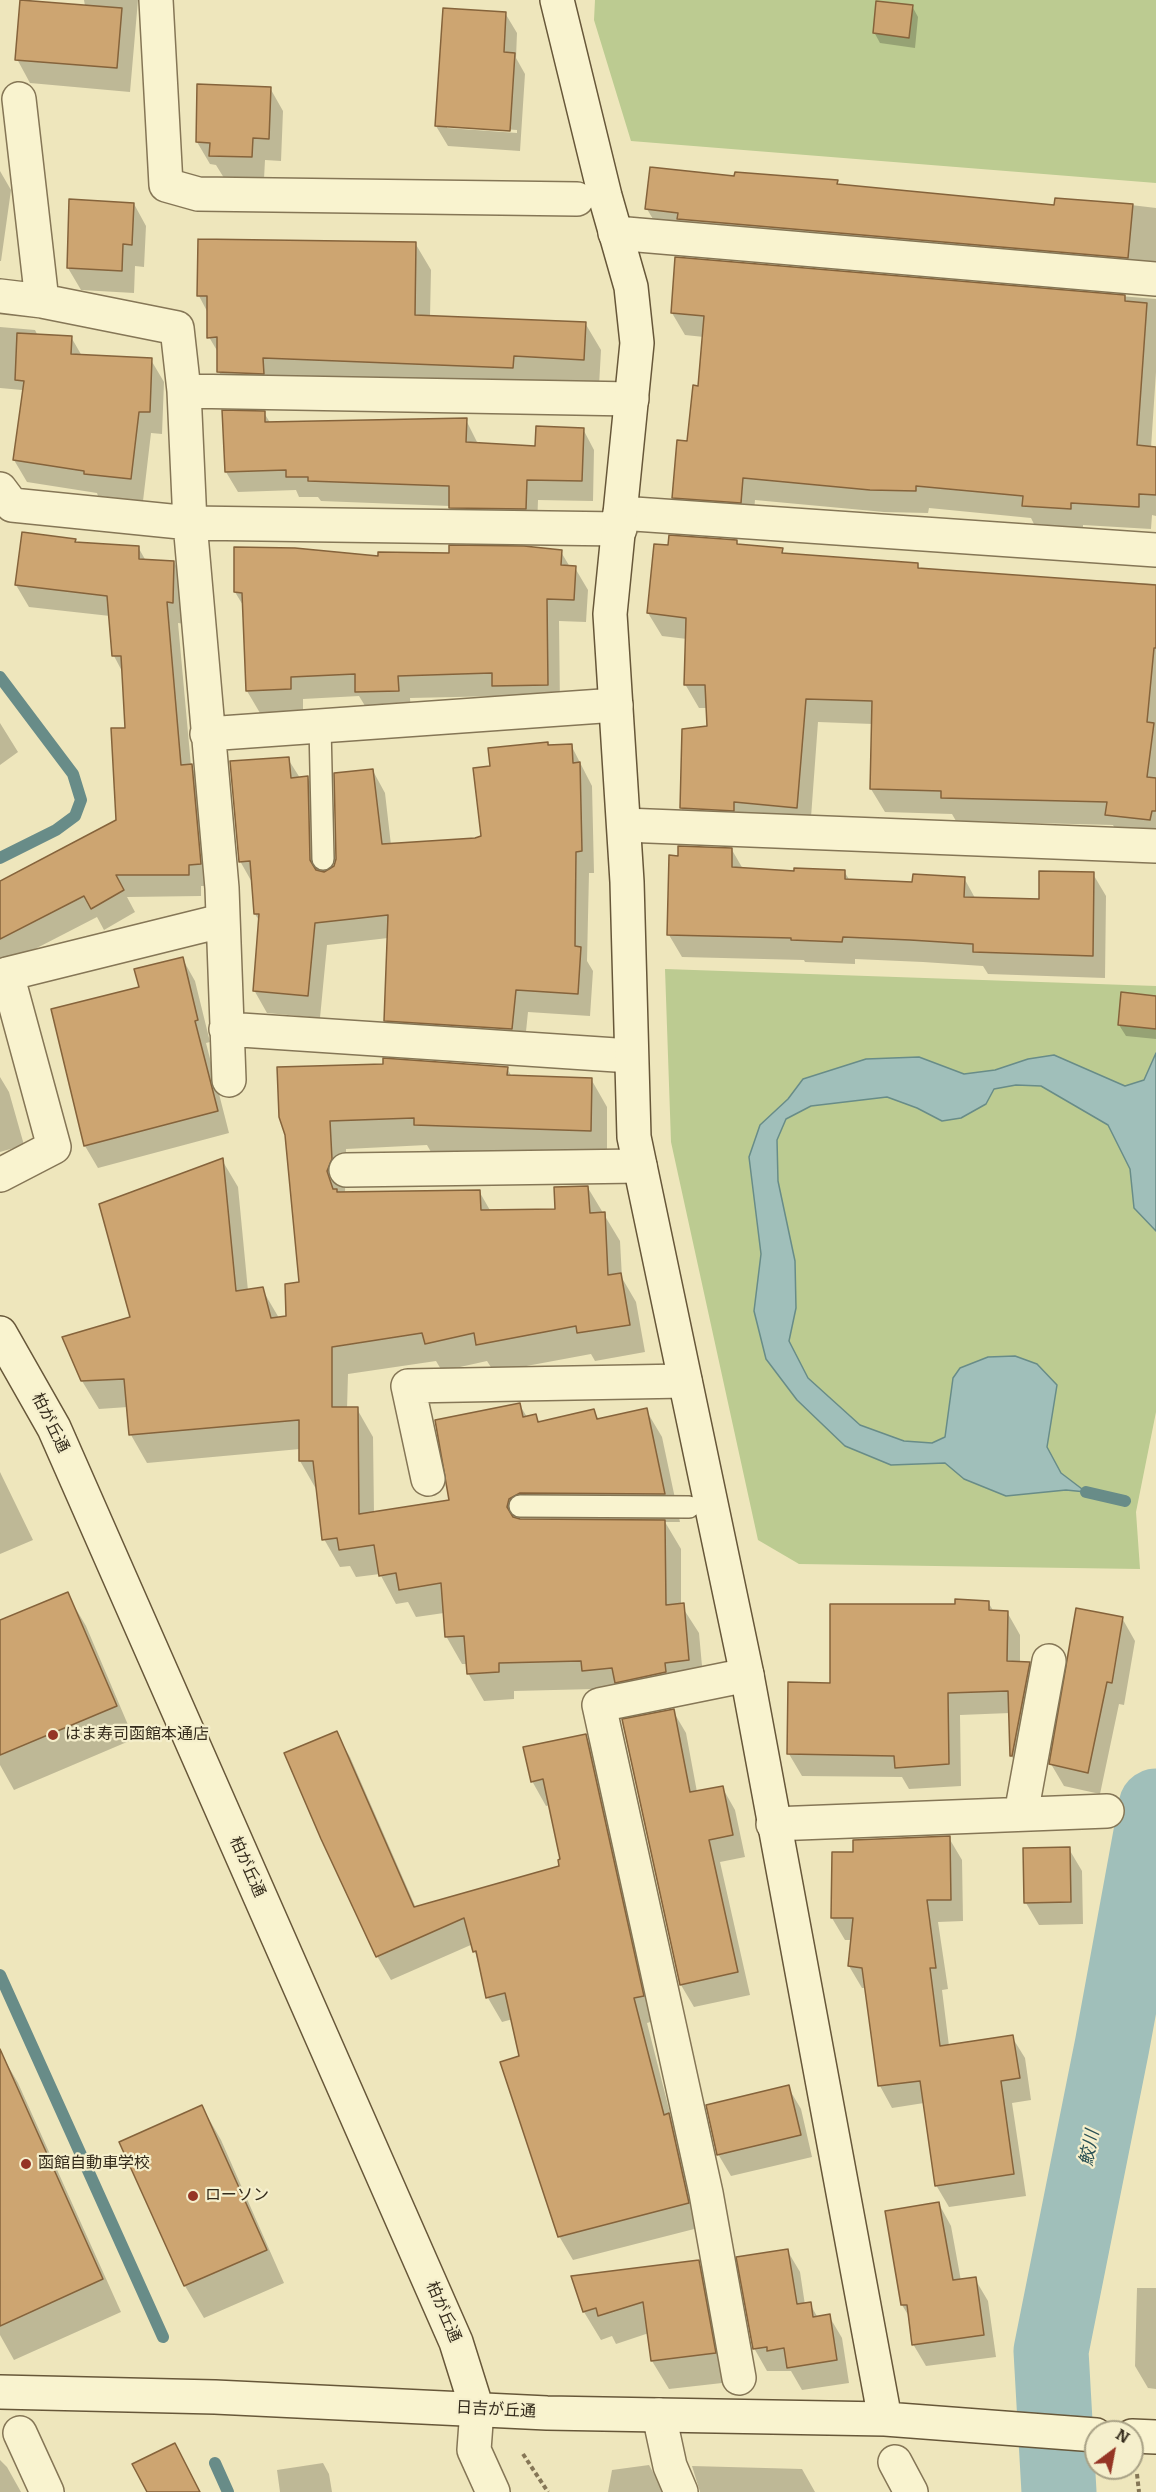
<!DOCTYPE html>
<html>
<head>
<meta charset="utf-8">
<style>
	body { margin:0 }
	#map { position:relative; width:1156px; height:2492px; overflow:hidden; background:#eee6bc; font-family:Bitter,serif }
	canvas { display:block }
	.north { position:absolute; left:1084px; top:2420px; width:60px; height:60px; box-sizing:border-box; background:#f5efcc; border:2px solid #a8a185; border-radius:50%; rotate:32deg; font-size:16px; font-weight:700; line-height:24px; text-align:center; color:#342b1b }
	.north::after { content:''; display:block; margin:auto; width:21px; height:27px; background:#953525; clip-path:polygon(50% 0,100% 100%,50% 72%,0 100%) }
</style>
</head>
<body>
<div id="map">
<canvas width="1156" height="2492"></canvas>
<div class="north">N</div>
</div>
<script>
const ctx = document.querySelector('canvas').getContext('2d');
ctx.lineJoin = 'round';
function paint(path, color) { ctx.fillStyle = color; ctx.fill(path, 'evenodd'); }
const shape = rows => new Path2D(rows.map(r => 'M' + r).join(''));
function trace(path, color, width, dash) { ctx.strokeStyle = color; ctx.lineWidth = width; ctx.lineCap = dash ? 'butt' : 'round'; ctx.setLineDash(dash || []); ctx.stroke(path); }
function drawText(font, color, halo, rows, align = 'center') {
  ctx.font = font + ' Bitter,"Noto Sans JP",serif'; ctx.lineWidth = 4.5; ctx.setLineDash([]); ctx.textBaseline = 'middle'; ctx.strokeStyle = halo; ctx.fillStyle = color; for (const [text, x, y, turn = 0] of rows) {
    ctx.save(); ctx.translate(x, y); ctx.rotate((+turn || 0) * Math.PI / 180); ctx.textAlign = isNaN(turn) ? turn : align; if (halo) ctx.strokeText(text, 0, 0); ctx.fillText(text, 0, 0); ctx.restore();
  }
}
paint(shape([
	[595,0,1156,0,1156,183,631,141,594,20],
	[665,969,1156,986,1156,1412,1136,1512,1140,1569,799,1564,758,1540,671,1142]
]), '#bccb91');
const water = shape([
	[1156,1053,1156,1231,1134,1208,1130,1169,1108,1125,1041,1086,1016,1085,994,1089,986,1104,961,1118,942,1121,917,1108,887,1097,811,1106,786,1119,777,1140,778,1181,795,1261,796,1308,789,1341,808,1378,860,1425,904,1441,932,1443,945,1437,953,1378,960,1368,988,1357,1015,1356,1037,1364,1057,1385,1047,1447,1061,1473,1086,1492,1066,1490,1006,1496,964,1479,945,1463,891,1465,845,1446,797,1400,766,1359,754,1311,761,1254,749,1157,760,1125,788,1099,803,1079,866,1059,919,1057,964,1074,995,1070,1028,1059,1054,1055,1125,1086,1144,1080,1156,1053]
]);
paint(water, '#a0bfba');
trace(water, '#688c88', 1.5);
paint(shape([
	[84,0,138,0,130,92,30,83,17,59,85,6],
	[912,6,918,17,915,48,880,43,874,32],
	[505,13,517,33,516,58,525,74,520,151,448,146,436,126],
	[447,125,517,130,517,133,447,128],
	[199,86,270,88,283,111,281,161,265,160,264,179,224,178,216,165,210,164,197,142],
	[0,171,11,190,1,261,0,261],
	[736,178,837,181,839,186,1056,206,1131,205,1156,208,1156,281,660,231,647,209],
	[134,204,146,226,144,267,135,266,134,293,81,290,68,268],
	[415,243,431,270,430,317,585,323,601,350,599,386,234,399,219,372,219,354,209,337,208,313,199,296],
	[676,259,1156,299,1156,372,1151,448,1156,448,1156,516,1152,515,1151,529,1083,525,1083,531,1036,528,1031,518,929,508,928,513,884,512,755,500,753,524,687,520,674,497,700,387,704,337,685,335,672,313],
	[0,327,35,330,38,336,71,337,82,356,151,360,164,382,162,434,151,433,143,501,98,496,97,493,27,482,14,460,24,392,22,390,0,388],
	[264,413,271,424,466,420,478,444,536,448,583,429,594,450,593,501,538,500,537,529,462,528,450,506,321,501,318,497,299,497,296,490,238,492,226,472],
	[75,541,77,544,138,547,146,561,174,562,186,584,185,624,178,623,191,766,204,787,213,886,201,886,201,896,127,897,135,912,104,930,97,917,0,967,0,882,118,820,126,730,123,673,114,656,110,616,29,607,16,585],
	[736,541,738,545,782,550,785,555,917,564,920,570,1156,584,1156,842,1120,838,1113,825,956,821,952,814,885,812,871,789,873,724,818,722,810,831,695,832,681,808,709,728,708,708,699,708,685,684,687,639,662,636,648,613,669,547],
	[561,552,570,567,575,568,588,590,586,622,559,621,560,707,506,707,500,696,410,698,411,713,370,714,359,696,303,699,303,711,260,713,247,691,244,607,235,592,380,558],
	[0,723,18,752,0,765],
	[571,745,592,786,594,873,589,873,587,961,593,971,590,1016,528,1012,524,1051,399,1043,386,1020,388,938,327,945,320,1018,267,1013,254,990,260,922,255,914,253,884,240,861,288,759,300,778,308,778,320,800,324,873,335,867,373,771,385,793,391,845,475,840,483,837,492,768,549,747],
	[732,850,743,869,844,871,850,881,914,883,964,878,975,898,1040,901,1093,874,1106,896,1105,978,988,974,983,966,923,962,855,959,855,964,805,962,804,960,682,957,669,935],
	[182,958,195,981,210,1042,206,1043,229,1133,98,1168,85,1146,141,988],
	[1156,997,1156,1039,1126,1036,1119,1025],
	[507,1068,512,1077,591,1079,607,1107,607,1158,431,1152,427,1145,346,1149,345,1193,479,1191,491,1212,556,1211,588,1188,620,1241,622,1278,636,1302,645,1352,595,1361,591,1354,494,1372,487,1361,442,1371,436,1361,348,1374,347,1409,357,1409,373,1437,374,1513,451,1502,519,1404,527,1417,535,1415,540,1423,594,1411,599,1420,646,1410,662,1437,680,1522,665,1522,681,1549,681,1605,699,1633,704,1688,600,1698,594,1689,514,1691,514,1699,484,1701,468,1673,468,1664,462,1664,446,1636,444,1613,416,1617,408,1602,396,1604,380,1574,356,1577,350,1566,340,1567,324,1539,316,1489,300,1461,300,1449,147,1463,131,1435,128,1407,99,1409,82,1381,132,1318,222,1160,238,1187,248,1291,262,1289,279,1318,287,1317,301,1284,286,1135,280,1116],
	[0,1077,9,1092,24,1145,0,1152],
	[0,1472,33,1540,0,1554],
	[67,1594,86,1626,134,1739,14,1790,0,1765,0,1622],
	[988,1602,994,1612,1007,1612,1020,1635,1020,1663,1029,1663,1042,1685,1024,1778,1011,1755,1010,1713,960,1715,961,1786,909,1789,902,1777,802,1776,789,1754,832,1684,956,1605],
	[1122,1618,1135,1641,1124,1705,1119,1704,1100,1794,1064,1786,1051,1764],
	[673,1711,686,1733,697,1792,722,1787,735,1810,745,1857,720,1862,750,1995,694,2007,681,1985,624,1721],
	[336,1733,350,1757,416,1908,561,1867,562,1860,550,1805,546,1806,532,1781,585,1735,599,1760,657,2020,647,2023,672,2121,683,2139,702,2227,573,2260,559,2236,513,2019,502,2022,488,1998,473,1944,391,1980,377,1956],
	[949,1838,962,1860,963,1921,938,1922,948,1989,942,1990,949,2046,1012,2037,1025,2058,1031,2100,1012,2103,1026,2196,949,2207,936,2185,924,2103,892,2108,880,2086,867,1988,862,1988,849,1966,852,1940,845,1940,832,1918,854,1854],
	[1025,1849,1069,1849,1082,1871,1083,1924,1039,1925,1026,1903],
	[0,2052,18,2083,121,2312,14,2360,0,2335],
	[788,2087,801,2109,812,2157,731,2176,718,2154],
	[202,2107,221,2140,284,2283,204,2318,185,2286,121,2143],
	[939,2204,951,2226,961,2281,975,2279,988,2301,996,2357,926,2366,913,2344,910,2318,902,2305],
	[787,2250,800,2272,805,2305,810,2304,818,2318,829,2316,842,2338,849,2383,802,2390,791,2371,767,2371,754,2348],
	[698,2262,715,2290,731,2382,669,2389,652,2361,649,2333,616,2344,612,2336,601,2340,584,2312],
	[1137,2288,1156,2288,1156,2389,1148,2388,1135,2366],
	[0,2460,7,2467,21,2492,0,2492],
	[323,2463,329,2474,332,2492,280,2492,277,2470],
	[649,2465,664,2492,608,2492,612,2470],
	[692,2466,802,2469,815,2492,700,2492]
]), '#0003');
trace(shape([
	[0,677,73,774,81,800,75,816,56,830,0,858],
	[1086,1492,1125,1501],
	[0,1975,163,2337],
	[215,2463,228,2492]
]), '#688c88', 12);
trace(shape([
	[1059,2492,1051,2351,1112,2046,1156,1806]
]), '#a0bfba', 75);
const building = shape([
	[20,0,122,8,117,68,15,60,20,0],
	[876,1,913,5,909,38,873,33,876,1],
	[443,8,506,12,504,52,515,53,510,131,435,126,443,8],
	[197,84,271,87,269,139,253,138,252,157,209,156,210,143,196,142,197,84],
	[650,167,734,176,735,172,838,180,837,184,1054,205,1055,198,1133,204,1128,258,677,219,678,213,645,209,650,167],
	[69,199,134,203,132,245,123,244,122,271,67,268,69,199],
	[198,239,416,242,415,315,586,322,584,360,514,356,513,368,263,358,264,374,217,372,217,337,207,338,207,296,197,296,198,239],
	[675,257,1125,295,1125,301,1147,303,1137,445,1156,447,1156,495,1139,494,1139,507,1071,503,1071,509,1022,506,1023,496,916,486,916,491,870,490,743,478,741,503,672,498,677,440,687,441,693,385,698,386,704,316,671,313,675,257],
	[17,333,72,336,71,354,152,358,150,412,139,412,131,479,84,474,84,471,13,460,24,381,15,380,17,333],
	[222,410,265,411,265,422,467,418,466,442,535,446,536,426,584,428,582,481,527,480,526,509,449,508,449,486,308,481,308,477,286,477,286,470,225,472,222,410],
	[22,532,76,539,75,542,139,546,139,559,174,561,173,603,167,602,181,765,192,764,201,864,189,865,189,875,116,875,124,890,91,909,84,896,0,939,0,881,116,820,111,728,125,728,121,656,112,656,107,596,15,585,22,532],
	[669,535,737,540,737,544,783,548,782,553,918,563,918,568,1156,585,1156,648,1154,648,1147,722,1154,723,1147,777,1156,778,1156,811,1152,811,1150,820,1105,815,1107,802,941,798,941,791,870,789,872,701,806,699,797,808,734,802,734,811,680,808,682,729,707,726,705,685,684,685,686,618,647,613,654,544,668,545,669,535],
	[449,545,524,546,562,550,561,565,576,566,574,600,547,599,548,685,492,686,492,673,398,676,399,691,355,692,355,674,291,677,291,689,246,691,242,593,234,592,234,547,295,548,378,556,378,552,449,553,449,545],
	[548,742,548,745,572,744,573,763,580,762,582,851,576,852,575,946,581,947,578,994,516,990,512,1029,384,1021,388,915,315,923,308,996,253,991,259,914,254,914,250,861,239,862,230,761,289,757,291,778,308,776,310,860,316,870,324,872,334,866,336,859,334,773,373,769,382,844,475,838,481,836,473,768,490,766,488,748,548,742],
	[678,846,732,848,732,867,794,871,794,868,845,870,845,879,912,882,913,874,965,877,964,897,1039,899,1039,871,1094,872,1093,956,973,952,973,944,910,940,843,937,842,942,791,940,791,938,667,935,669,855,678,856,678,846],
	[183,957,198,1020,195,1021,218,1111,84,1146,51,1009,139,987,134,969,183,957],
	[1121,992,1156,996,1156,1029,1118,1025,1121,992],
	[383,1058,508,1067,507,1075,592,1078,591,1131,414,1125,414,1118,330,1121,332,1159,327,1171,333,1189,337,1189,337,1192,480,1190,481,1210,555,1209,554,1187,588,1186,590,1213,605,1212,608,1275,621,1273,630,1325,577,1333,576,1326,476,1345,474,1333,425,1344,422,1333,332,1347,332,1407,358,1407,359,1514,449,1500,435,1420,520,1403,523,1417,536,1414,538,1422,594,1409,597,1419,647,1408,665,1494,520,1493,509,1499,507,1507,513,1517,520,1519,665,1520,666,1605,684,1603,689,1660,665,1663,666,1672,615,1683,612,1668,582,1671,581,1661,499,1663,499,1672,467,1674,464,1636,445,1637,441,1583,399,1590,396,1573,379,1576,374,1545,339,1550,337,1538,322,1540,313,1461,299,1461,299,1420,129,1435,124,1379,81,1381,62,1337,130,1317,99,1204,223,1158,236,1291,263,1287,271,1318,286,1316,285,1284,299,1282,285,1135,279,1117,277,1067,383,1064,383,1058],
	[68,1592,117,1706,0,1755,0,1620,68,1592],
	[955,1599,989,1601,989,1610,1008,1611,1007,1661,1030,1662,1012,1756,1010,1756,1008,1691,948,1693,949,1764,895,1768,894,1756,787,1754,788,1682,830,1683,830,1604,955,1604,955,1599],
	[1076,1608,1123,1617,1112,1683,1107,1682,1088,1773,1049,1764,1076,1608],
	[674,1709,690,1792,723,1786,733,1835,709,1840,738,1972,680,1985,622,1719,674,1709],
	[337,1731,414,1907,559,1866,558,1860,560,1859,543,1779,531,1782,523,1747,586,1734,644,1996,634,1998,664,2115,669,2113,689,2203,558,2237,500,2062,519,2056,505,1993,486,1998,476,1951,473,1952,464,1918,376,1957,321,1839,284,1753,337,1731],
	[950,1836,951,1900,927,1900,936,1968,930,1968,940,2046,1013,2035,1020,2078,1001,2081,1014,2174,935,2186,920,2081,878,2086,862,1968,848,1966,853,1918,831,1918,832,1852,853,1852,853,1840,950,1836],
	[1070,1847,1071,1902,1024,1903,1023,1848,1070,1847],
	[0,2049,103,2279,0,2326,0,2049],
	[789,2085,801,2135,717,2155,706,2105,789,2085],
	[202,2105,267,2250,184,2286,119,2142,202,2105],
	[939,2202,953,2280,976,2277,984,2335,912,2345,907,2305,901,2305,885,2211,939,2202],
	[788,2249,797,2304,811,2302,813,2317,830,2314,837,2360,787,2368,784,2348,767,2351,767,2347,753,2349,736,2257,788,2249],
	[699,2260,716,2353,651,2361,643,2302,598,2316,596,2308,583,2312,571,2276,699,2260],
	[175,2443,200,2492,147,2492,132,2464,175,2443]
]);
paint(building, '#cda571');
trace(building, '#85633b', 1.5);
const lane = shape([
	[320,726,323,859],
	[520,1506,689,1507]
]);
const street = shape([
	[156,0,166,185,198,194,577,199],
	[19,99,42,301],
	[615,233,1156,279],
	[0,296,42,301,177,328,184,391,190,523,222,888,229,1080],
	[184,391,632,399],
	[0,489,12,505,190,523,620,529],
	[620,513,1156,550],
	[207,734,616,705],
	[624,825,1156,846],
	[226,1029,631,1056],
	[346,1170,640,1166],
	[0,1175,54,1147,7,974,221,921],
	[428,1479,408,1386,685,1381],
	[1021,1814,1049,1661],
	[773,1824,1107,1811],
	[739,2378,706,2193,599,1705,747,1675],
	[477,2409,474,2450,493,2492],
	[659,2415,670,2466,681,2492],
	[20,2433,47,2492],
	[895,2462,911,2492]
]);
const secondary = shape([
	[557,0,605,196,631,287,637,343,610,614,627,882,634,1137,747,1675,885,2419],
	[0,1333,54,1428,456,2342,477,2409],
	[0,2392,215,2397,547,2413,885,2419,1096,2435],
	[1132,2436,1156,2437]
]);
trace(lane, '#857656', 24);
trace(street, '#857656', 36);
trace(secondary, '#675739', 36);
trace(shape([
	[523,2454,548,2492],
	[1137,2474,1139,2492]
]), '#857656', 4, [4.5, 3]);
trace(lane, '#f9f3cf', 21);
trace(street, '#f9f3cf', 33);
trace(secondary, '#f9f3cf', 33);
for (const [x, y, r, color] of [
	[53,1735,6,"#953525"],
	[26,2164,6,"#953525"],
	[193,2196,6,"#953525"]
]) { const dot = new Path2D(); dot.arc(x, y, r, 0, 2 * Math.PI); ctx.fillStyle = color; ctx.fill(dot); trace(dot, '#f5efcc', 2); }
drawText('16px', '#342b1b', '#f5efcc', [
	["柏が丘通",50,1423,64],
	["柏が丘通",247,1867,66],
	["柏が丘通",443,2312,67],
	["日吉が丘通",496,2410,3]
]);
drawText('16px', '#342b1b', '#f5efcc', [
	["はま寿司函館本通店",65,1735],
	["函館自動車学校",38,2164],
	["ローソン",205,2196]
], 'left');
drawText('italic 18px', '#2a5154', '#f5efcc', [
	["鮫川",1090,2148,-79]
]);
</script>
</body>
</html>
